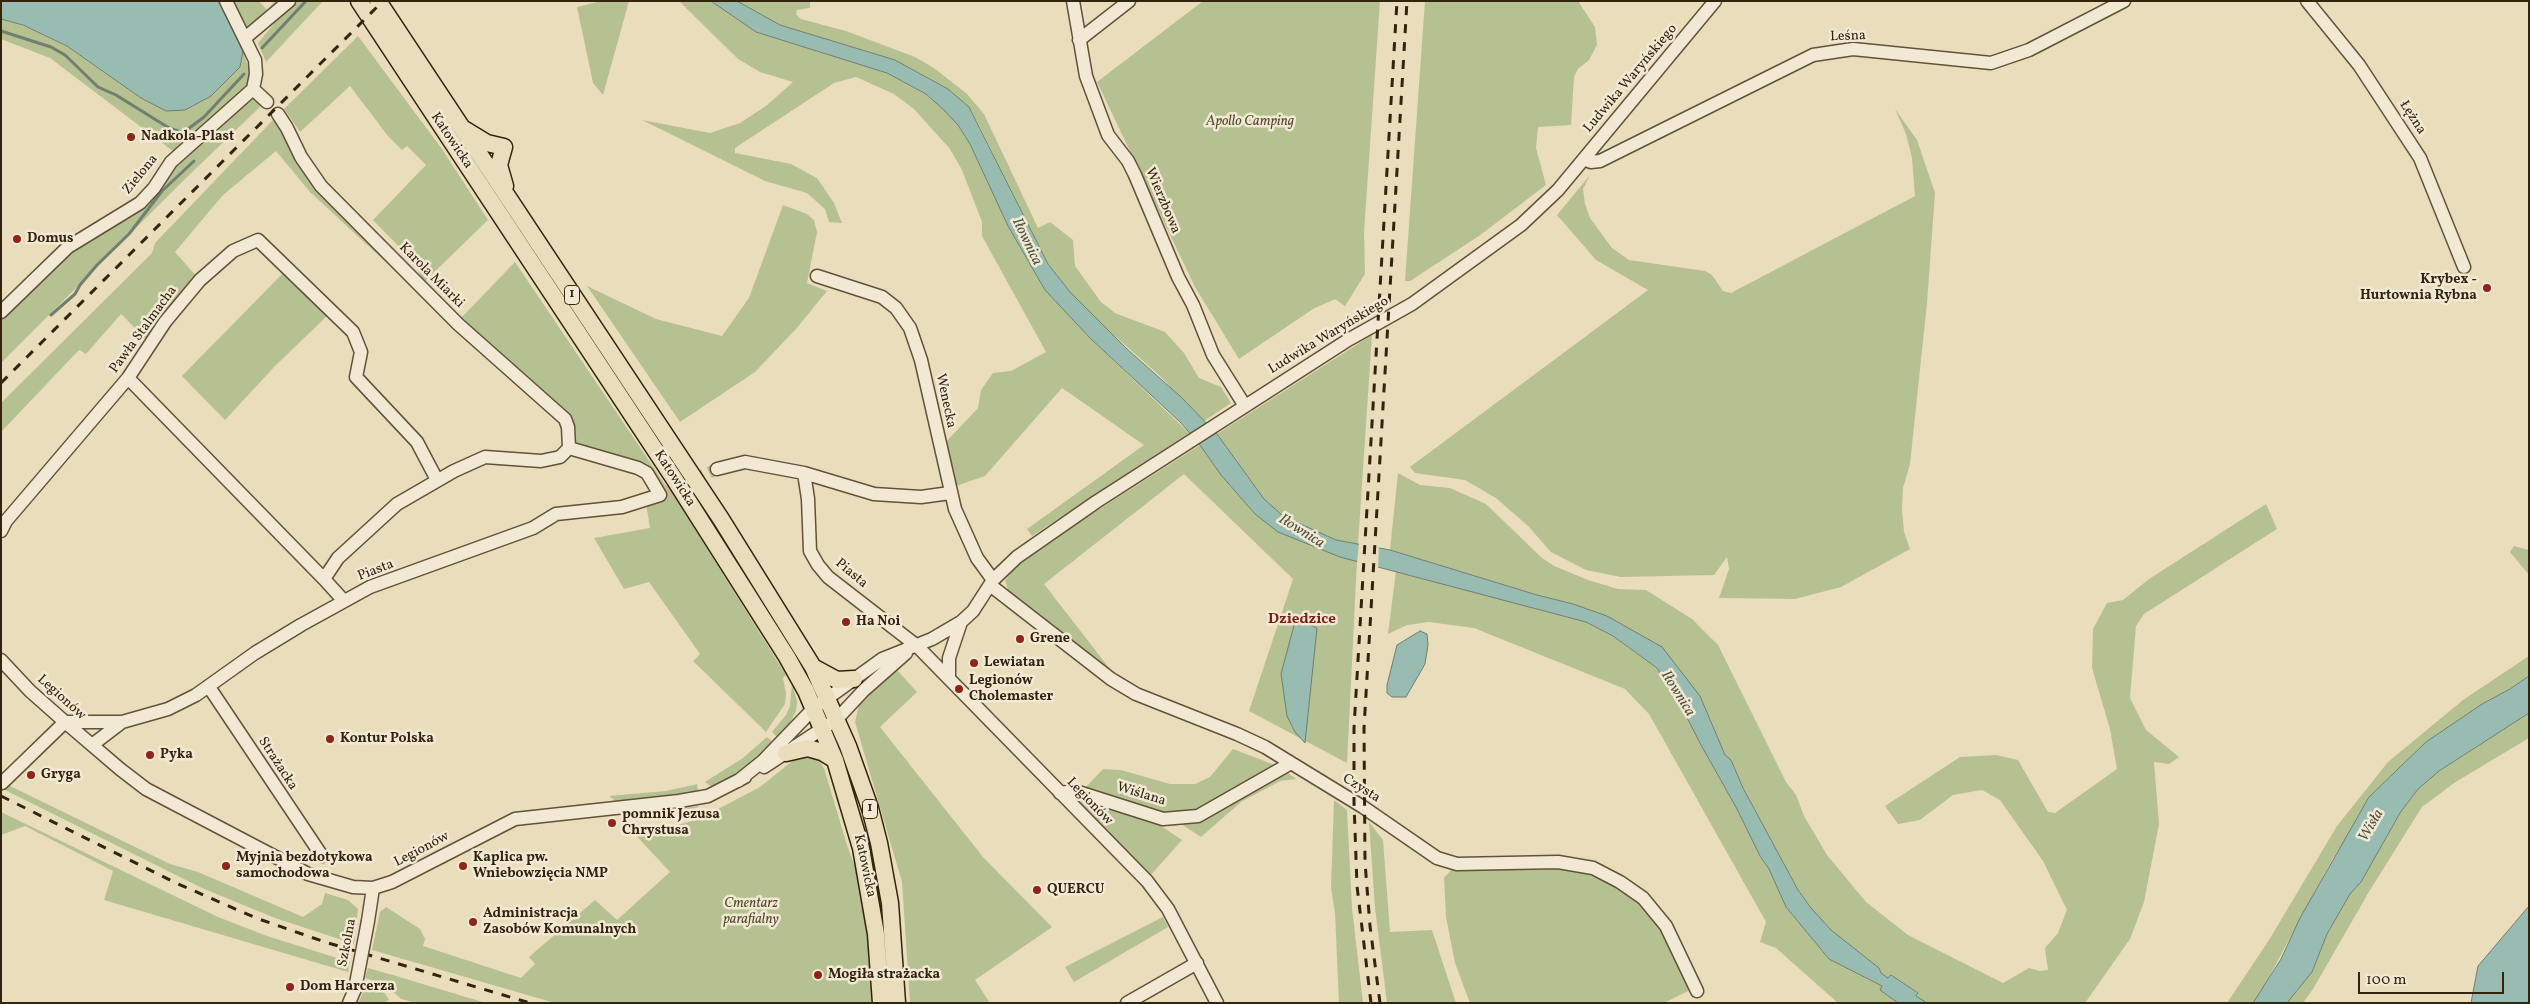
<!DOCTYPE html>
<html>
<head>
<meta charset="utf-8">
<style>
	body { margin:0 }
	#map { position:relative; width:2530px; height:1004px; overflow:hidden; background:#eaddbc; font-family:Vollkorn,serif }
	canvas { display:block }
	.frame { position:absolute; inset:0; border:2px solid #33240d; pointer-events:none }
	.scale { position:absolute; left:2358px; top:972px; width:146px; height:22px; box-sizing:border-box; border:2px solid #33240d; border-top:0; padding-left:6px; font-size:15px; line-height:18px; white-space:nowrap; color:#33240d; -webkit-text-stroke:4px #f1e9d3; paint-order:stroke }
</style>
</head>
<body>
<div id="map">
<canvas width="2530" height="1004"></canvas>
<div class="frame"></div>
<div class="scale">100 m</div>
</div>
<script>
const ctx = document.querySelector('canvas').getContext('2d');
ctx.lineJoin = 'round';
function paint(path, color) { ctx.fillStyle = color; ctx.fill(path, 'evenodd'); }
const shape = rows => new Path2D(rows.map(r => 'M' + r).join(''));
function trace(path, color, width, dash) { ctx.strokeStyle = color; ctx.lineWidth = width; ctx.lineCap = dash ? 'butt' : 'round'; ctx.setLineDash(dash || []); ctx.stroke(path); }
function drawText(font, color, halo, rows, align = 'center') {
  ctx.font = font + ' Vollkorn,serif'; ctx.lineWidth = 5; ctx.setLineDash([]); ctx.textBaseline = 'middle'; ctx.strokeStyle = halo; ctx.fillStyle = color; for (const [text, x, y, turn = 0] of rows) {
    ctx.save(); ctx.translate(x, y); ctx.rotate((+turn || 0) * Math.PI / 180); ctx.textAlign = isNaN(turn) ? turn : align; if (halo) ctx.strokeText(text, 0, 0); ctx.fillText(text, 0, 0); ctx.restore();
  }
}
paint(shape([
	[232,1,259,1,267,10,275,1,280,1,250,28,244,26],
	[293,1,323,1,266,62,258,43],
	[601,1,629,1,603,95,593,83,577,7],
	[679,1,711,1,756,32,887,73,926,94,944,110,958,125,970,144,1008,226,1045,290,1090,338,1189,433,1032,536,1027,529,1144,445,1062,388,985,476,956,486,944,444,978,408,981,390,993,373,1011,371,1046,352,982,236,982,222,962,170,950,149,914,109,894,94,856,77,834,83,735,148,735,153,791,164,817,178,834,203,842,223,829,222,825,209,807,193,765,181,642,120,710,133,740,123,766,106,793,82,760,72,738,59],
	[737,1,810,1,810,8,797,10,796,14,801,19,846,31,915,57,934,68,967,94,984,114,1038,228,1050,222,1073,240,1075,266,1101,302,1115,313,1165,332,1184,353,1199,378,1221,387,1231,403,1204,421,1160,376,1089,313,1070,292,1048,264,979,125,969,107,948,89,895,60,780,25],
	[1203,1,1380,1,1364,232,1365,274,1345,306,1335,299,1313,309,1239,359,1195,287,1097,82],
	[1425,1,1578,1,1595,27,1597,45,1589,60,1578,69,1574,77,1571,125,1538,127,1536,148,1546,185,1479,236,1410,281,1405,281],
	[1,19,23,25,67,46,141,98,166,111,240,67,243,51,253,82,174,152,50,58,1,39],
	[358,36,442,149,488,220,424,282,413,261,373,220,426,165,407,146,402,150,388,136,350,86,300,132,284,109],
	[255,94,260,107,184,180,1,363,1,319,62,258,174,167],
	[1895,109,1917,140,1935,193,1927,303,1910,464,1903,488,1902,510,1904,532,1910,549,1841,587,1795,599,1719,598,1729,569,1727,557,1714,575,1621,577,1586,570,1551,552,1528,526,1496,498,1465,480,1415,473,1410,467,1648,290,1596,260,1557,215,1590,175,1583,189,1585,204,1590,218,1612,248,1629,260,1705,271,1712,275,1723,291,1731,293,1915,196,1912,158,1906,134],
	[273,120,283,128,296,157,417,291,310,192,276,151,223,195,175,252,198,278,148,341,121,314,86,354,79,350,1,432,1,403,152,253,155,243],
	[783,205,807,214,814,220,817,232,807,283,827,291,796,329,755,372,680,422,587,286,656,319,722,336,749,298],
	[515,262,668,489,661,491,648,470,577,446,574,443,572,422,459,320],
	[286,270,328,315,275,366,225,420,182,376],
	[1372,335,1358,544,1336,540,1283,516,1264,499,1217,434],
	[1200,445,1221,475,1255,514,1325,551,1357,561,1347,763,1249,711,1293,579,1184,474,1044,584,1113,673,1009,592,1005,581,1015,567,1043,545],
	[1398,473,1420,485,1450,488,1486,504,1542,558,1554,566,1588,580,1618,589,1646,590,1692,619,1718,645,1786,782,1796,795,1804,816,1827,855,1866,902,1908,935,2003,983,2029,968,2040,971,2048,970,2045,948,2058,933,2067,910,2043,861,2000,800,1982,790,1953,795,1920,820,1898,824,1885,806,1960,757,1996,755,2018,760,2048,812,2055,813,2117,769,2110,729,2092,668,2093,629,2107,603,2123,600,2149,579,2266,504,2277,529,2144,614,2136,626,2130,698,2146,730,2179,757,2169,764,2154,762,2159,824,2144,902,2130,939,2085,1003,1927,1003,1916,996,1918,993,1891,976,1889,978,1881,973,1879,968,1831,930,1811,908,1798,890,1743,788,1731,760,1725,755,1700,696,1607,616,1573,604,1537,595,1390,550],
	[673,494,786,675,783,678,786,693,785,704,766,732,693,661,700,654,649,582,624,589,594,538,650,528,646,503],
	[2514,546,2529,550,2529,575,2510,552],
	[1396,571,1586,622,1613,636,1657,668,1680,704,1701,745,1737,809,1760,856,1769,868,1786,907,1829,959,1883,986,1880,990,1898,1003,1838,1003,1776,948,1760,942,1766,922,1649,714,1625,689,1474,628,1429,622,1407,625,1388,634],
	[2529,656,2529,676,2510,689,2482,704,2426,742,2369,797,2356,824,2333,858,2262,990,2253,1003,2227,1003,2269,940,2337,826,2388,762,2463,700],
	[896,669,917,692,880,727,983,857,1052,927,975,980,990,1003,910,1003,902,882,855,722,859,705],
	[792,683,797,701,796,711,789,725,778,738,772,732,786,715,790,706],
	[2529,713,2529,738,2454,783,2422,807,2370,890,2313,989,2303,1003,2287,1003,2312,972,2327,934,2350,894,2361,882,2400,813,2418,789,2439,771],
	[767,737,774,743,738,774,712,787,705,782,743,758],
	[1233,749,1280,767,1296,779,1280,781,1241,802,1201,837,1167,815,1085,788,1103,769,1121,770,1170,784,1195,784,1210,777],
	[806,755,818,759,824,768,846,842,859,878,870,961,872,1003,555,1003,372,950,380,912,386,907,420,929,425,939,423,946,521,978,535,964,529,957,595,900,617,920,670,872,630,829,663,829,699,819,760,787,795,759],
	[697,784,698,791,673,796,617,802,609,796,666,791],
	[8,785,170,864,198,872,303,917,322,904,325,893,348,900,358,909,354,944,275,918,202,888,3,789],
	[1082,800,1158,824,1182,840,1150,876,1078,803],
	[1334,800,1347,810,1352,908,1363,1003,1339,1003,1335,913,1331,888],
	[700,806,688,812,649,818,636,818,627,814],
	[1,812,218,917,267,936,350,962,348,972,104,900,113,871,25,826,1,835],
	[1369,822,1383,840,1390,932,1432,930,1456,1003,1387,1003,1375,908],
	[1548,867,1583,872,1620,889,1644,906,1664,932,1692,989,1664,1003,1470,1003,1455,963,1446,917,1444,878,1452,869],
	[1163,917,1168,927,1074,982,1065,967],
	[368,968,396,976,486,1003,416,1003,401,999,386,985,365,978],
	[364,985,382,989,389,1000,383,1003,358,1003,362,995]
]), '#b6c191');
const water = shape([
	[1,1,220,1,243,51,240,67,211,96,185,110,166,111,141,98,67,46,23,25,1,19,1,1],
	[711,1,737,1,780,25,895,60,948,89,969,107,1048,264,1070,292,1127,349,1181,397,1217,434,1264,499,1283,516,1336,540,1390,550,1537,595,1573,604,1607,616,1662,647,1700,696,1725,755,1731,760,1743,788,1798,890,1811,908,1831,930,1879,968,1881,973,1888,978,1891,975,1918,993,1916,996,1927,1003,1898,1003,1880,990,1882,986,1829,959,1786,907,1769,869,1760,856,1737,809,1701,745,1680,704,1657,668,1613,636,1586,622,1340,557,1278,532,1255,514,1221,475,1200,445,1181,423,1090,338,1045,290,1008,226,970,144,958,125,944,110,926,94,887,73,756,32,711,1],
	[1296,618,1317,628,1305,743,1295,732,1287,716,1281,674,1296,618],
	[1420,631,1427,634,1428,645,1425,664,1406,697,1392,697,1387,693,1387,685,1397,645,1420,631],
	[2529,676,2529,713,2439,771,2418,789,2400,813,2361,882,2350,894,2327,934,2312,972,2287,1003,2253,1003,2281,959,2300,918,2369,797,2426,742,2482,704,2510,689,2529,676],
	[2529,906,2529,1003,2471,1003,2478,966,2529,906]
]);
paint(water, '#98bbb2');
trace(water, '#707f70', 1);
paint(shape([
	[1359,542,1379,545,1378,569,1357,564]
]), '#eaddbc');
trace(shape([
	[1,31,51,47,65,55,98,87,116,95,169,128,181,132,188,129,204,117,244,74],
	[262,48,306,1],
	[51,315,75,294,80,285,97,265,129,234,162,191,194,161]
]), '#707f70', 3);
trace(shape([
	[660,495,717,469]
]), '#c5b899', 12, [12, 6]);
const minor = shape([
	[1073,1,1086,76,1108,135,1128,161,1135,175,1178,277,1193,305,1213,355,1245,406],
	[2307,1,2359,65,2420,158,2464,267],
	[245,38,289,1],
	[1079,40,1129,1],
	[253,89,267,102],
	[278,114,287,128,301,157,321,186,458,324,565,419,568,427,569,448,560,457,541,461,485,457,454,471,397,504,338,558,324,579,344,601],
	[1584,159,1591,162,1600,161,1813,55,1853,49,1991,63,2029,50,2124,1],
	[817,276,882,297,896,308,910,328,921,360,955,509,977,558,993,580],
	[1,312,68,247,140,203,154,188,171,162,253,89,256,74,255,60,226,1],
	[128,378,324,579],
	[717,469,745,462,804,473,874,494,921,497,950,493],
	[804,473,808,499,810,551,818,565,828,577,917,646,1147,881,1168,909,1217,1003],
	[1,531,6,521,128,378,165,322,200,280,233,251,258,240,353,332,361,352,356,377,417,442,437,480],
	[990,585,1111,679,1136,694,1237,734,1265,747,1363,807,1437,858,1457,864,1558,862,1593,868,1620,882,1643,898,1666,926,1697,991],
	[1,660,30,691,65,722,120,769,146,789,308,874,353,887,373,888,392,882,515,819,679,801,708,796,745,777],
	[949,678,949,658,961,622],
	[209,687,322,856],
	[65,722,122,722,168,709,196,695,255,653,301,625,370,587,533,528,556,514,622,507,660,495,647,473,638,468,569,448],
	[92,745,122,722],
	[764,767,837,719,864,690,906,653],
	[738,781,763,761,814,708,882,659,932,639,961,622,973,611,993,580,1017,557,1096,502,1348,340,1412,304,1521,225,1558,190,1715,1],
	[2,783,65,722],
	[1060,793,1075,791,1163,819,1198,816,1291,763],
	[368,921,373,888],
	[349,1003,355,989],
	[1127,1003,1197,963]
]);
const major = shape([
	[359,1,675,480,787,657,806,691,835,760,861,848,876,934,881,1003],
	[378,1,721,519,813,667,848,746,870,808,879,843,890,903,897,1003],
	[464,129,487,143,504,147,499,165,505,186],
	[813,667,837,680,854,679],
	[786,753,808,748,822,752,835,760]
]);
trace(minor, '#615239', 15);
trace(major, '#33240d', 19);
trace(minor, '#f1e9d3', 12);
trace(major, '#eaddbc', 16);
trace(shape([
	[1,383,383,1],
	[1,796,176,883,256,918,325,942,530,1003],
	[1371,1003,1357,886,1354,802,1354,728,1397,1],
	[1380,1003,1370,926,1365,862,1364,728,1407,1]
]), '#33240d', 3, [9, 9]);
const minorBridge = shape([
	[355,989,368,921]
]);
trace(minorBridge, '#615239', 15, []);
trace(minorBridge, '#f1e9d3', 12);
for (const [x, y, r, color] of [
	[131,137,5,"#8f2418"],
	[17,239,5,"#8f2418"],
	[2487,288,5,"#8f2418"],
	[846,622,5,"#8f2418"],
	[1020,639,5,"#8f2418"],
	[974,663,5,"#8f2418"],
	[959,689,5,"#8f2418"],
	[330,739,5,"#8f2418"],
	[150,755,5,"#8f2418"],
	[31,775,5,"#8f2418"],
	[612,823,5,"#8f2418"],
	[226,866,5,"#8f2418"],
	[463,866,5,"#8f2418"],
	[1037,890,5,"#8f2418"],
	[473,922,5,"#8f2418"],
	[818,975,5,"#8f2418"],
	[290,987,5,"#8f2418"]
]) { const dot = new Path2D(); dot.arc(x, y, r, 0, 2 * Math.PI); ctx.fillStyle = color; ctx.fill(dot); trace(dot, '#f1e9d3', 2); }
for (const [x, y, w] of [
	[572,295,15],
	[870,809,15]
]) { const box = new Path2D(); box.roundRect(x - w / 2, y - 9.5, w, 19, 4); ctx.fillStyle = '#f1e9d3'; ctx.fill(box); trace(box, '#33240d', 1); }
drawText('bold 12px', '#33240d', null, [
	["1",572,295],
	["1",870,809]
]);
drawText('14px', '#33240d', '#f1e9d3', [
	["Leśna",1848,37,-2],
	["Ludwika Waryńskiego",1631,79,-50],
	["Łężna",2412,118,57],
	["Katowicka",451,141,56],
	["Zielona",141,175,-51],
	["Wierzbowa",1162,201,67],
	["Karola Miarki",431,276,45],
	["Pawła Stalmacha",144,330,-54],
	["Ludwika Waryńskiego",1329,336,-31],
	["Wenecka",945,401,78],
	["Katowicka",674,479,57],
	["Piasta",376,571,-21],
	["Piasta",851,574,40],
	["Legionów",61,698,42],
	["Strażacka",277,764,57],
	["Czysta",1361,789,32],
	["Wiślana",1141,795,17],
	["Legionów",1089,802,46],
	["Legionów",422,850,-28],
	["Katowicka",864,866,78],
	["Szkolna",348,943,-79]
]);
drawText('italic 14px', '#544b2e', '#f1e9d3', [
	["Apollo Camping",1250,122],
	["Cmentarz",751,904],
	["parafialny",751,920]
]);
drawText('bold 14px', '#33240d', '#f1e9d3', [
	["Nadkola-Plast",141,137],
	["Domus",27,239],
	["Krybex -",2477,280,"right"],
	["Hurtownia Rybna",2477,296,"right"],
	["Ha Noi",856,622],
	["Grene",1030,639],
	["Lewiatan",984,663],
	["Legionów",969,681],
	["Cholemaster",969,697],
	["Kontur Polska",340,739],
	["Pyka",160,755],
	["Gryga",41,775],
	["pomnik Jezusa",622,815],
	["Chrystusa",622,831],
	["Myjnia bezdotykowa",236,858],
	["samochodowa",236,874],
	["Kaplica pw.",473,858],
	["Wniebowzięcia NMP",473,874],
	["QUERCU",1047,890],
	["Administracja",483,914],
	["Zasobów Komunalnych",483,930],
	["Mogiła strażacka",828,975],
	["Dom Harcerza",300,987]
], 'left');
drawText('italic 15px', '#51513f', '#f1e9d3', [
	["Iłownica",1026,242,64],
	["Iłownica",1301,532,32],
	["Iłownica",1677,694,58],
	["Wisła",2372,826,-60]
]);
drawText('bold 15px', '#7a1f14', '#f1e9d3', [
	["Dziedzice",1302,620]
]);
</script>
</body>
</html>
